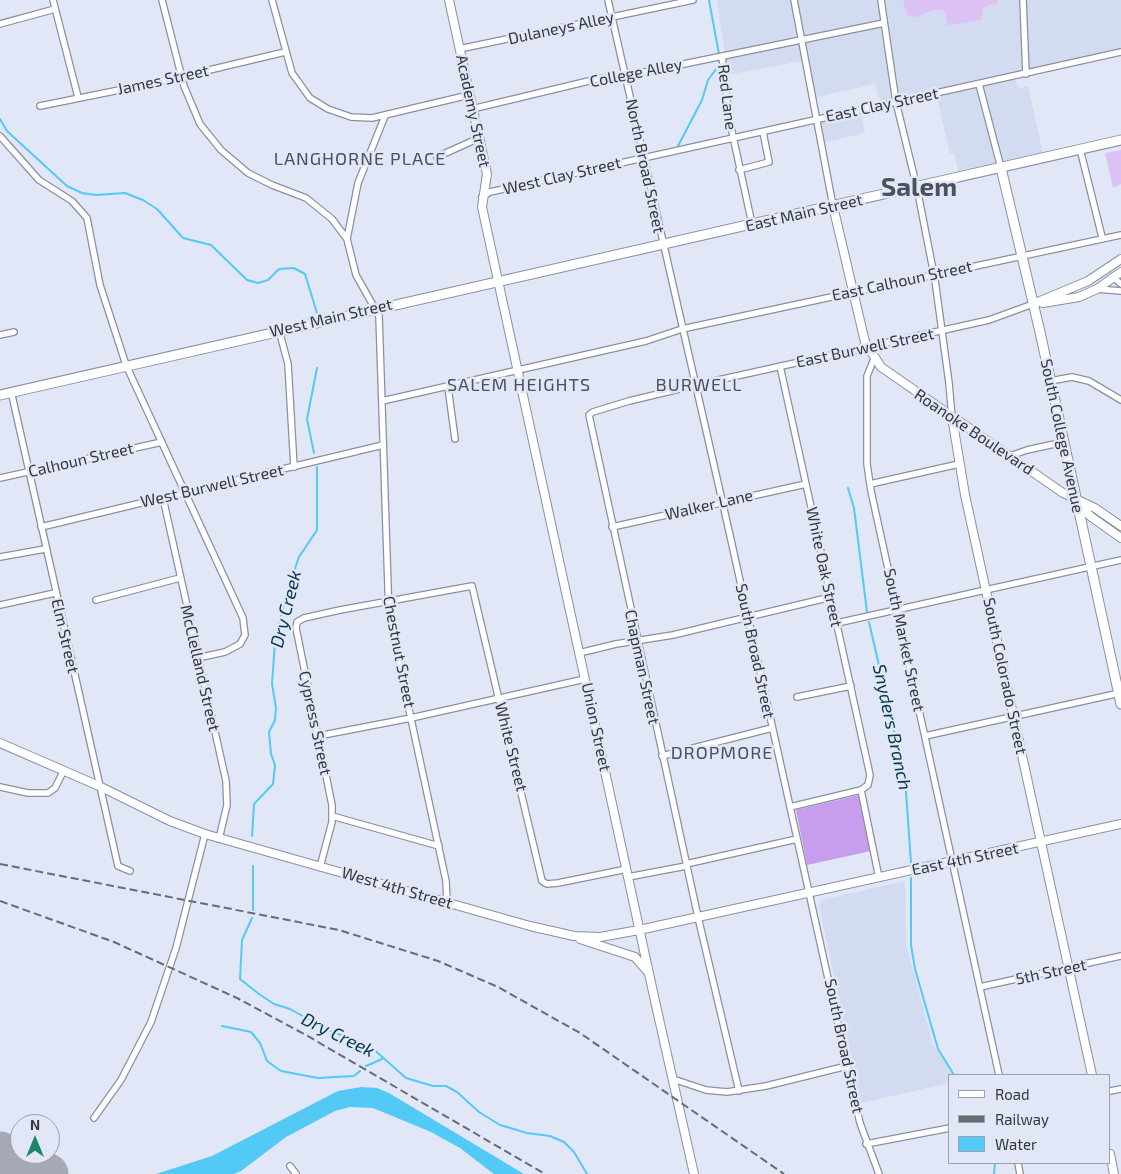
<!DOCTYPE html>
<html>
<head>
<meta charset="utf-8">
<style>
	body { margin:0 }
	#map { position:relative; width:1121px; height:1174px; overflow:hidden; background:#e1e7f6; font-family:"Exo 2",sans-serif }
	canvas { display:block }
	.legend { position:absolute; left:948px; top:1074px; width:162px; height:90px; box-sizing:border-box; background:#e1e7f6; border:1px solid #9ca1ac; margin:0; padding:6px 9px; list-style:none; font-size:15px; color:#35373d }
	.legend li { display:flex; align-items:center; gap:10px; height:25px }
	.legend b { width:25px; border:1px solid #9ca1ac }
	.north { position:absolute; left:10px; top:1114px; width:50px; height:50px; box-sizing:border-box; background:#e1e7f6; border:1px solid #9ca1ac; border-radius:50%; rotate:0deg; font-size:14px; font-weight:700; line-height:20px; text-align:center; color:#35373d }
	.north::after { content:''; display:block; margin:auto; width:18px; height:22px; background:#1b8865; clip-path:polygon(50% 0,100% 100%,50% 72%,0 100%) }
</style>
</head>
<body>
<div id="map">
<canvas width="1121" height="1174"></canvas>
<ul class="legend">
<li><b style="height:6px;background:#fff"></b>Road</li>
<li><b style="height:6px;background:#686b74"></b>Railway</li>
<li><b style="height:14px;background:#53c9f6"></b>Water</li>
</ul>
<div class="north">N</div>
</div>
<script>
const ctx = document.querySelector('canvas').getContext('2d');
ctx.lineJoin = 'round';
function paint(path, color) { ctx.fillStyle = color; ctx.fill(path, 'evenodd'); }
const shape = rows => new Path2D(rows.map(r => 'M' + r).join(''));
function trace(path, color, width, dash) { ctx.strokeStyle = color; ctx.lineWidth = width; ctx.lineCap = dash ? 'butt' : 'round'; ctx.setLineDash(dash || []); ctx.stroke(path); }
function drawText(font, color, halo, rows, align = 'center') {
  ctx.font = font + ' "Exo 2",sans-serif'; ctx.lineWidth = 5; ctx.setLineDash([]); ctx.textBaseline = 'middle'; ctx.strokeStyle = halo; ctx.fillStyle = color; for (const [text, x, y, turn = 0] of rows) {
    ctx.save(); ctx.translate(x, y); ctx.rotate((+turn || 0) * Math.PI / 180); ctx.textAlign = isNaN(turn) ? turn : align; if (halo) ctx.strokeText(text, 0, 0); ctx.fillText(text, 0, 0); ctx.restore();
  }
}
paint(shape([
	[717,0,1121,0,1121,52,1015,76,1016,83,1021,88,1028,86,1044,158,960,178,954,153,950,154,936,93,881,105,875,84,812,98,805,60,724,76,725,55],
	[860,110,865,133,820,143,815,120],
	[905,881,906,944,933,1045,954,1075,950,1075,950,1083,861,1103,819,905,821,900]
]), '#d2dbf0');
paint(shape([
	[903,0,998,0,998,3,983,7,981,20,948,25,944,10,932,10,917,17,907,15],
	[1121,150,1121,184,1113,188,1105,153]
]), '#dbc1f4');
paint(shape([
	[859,795,871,851,807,865,796,810]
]), '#c89dee');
paint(shape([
	[361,1087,377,1088,389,1093,524,1174,494,1174,460,1148,431,1132,373,1108,350,1107,335,1111,286,1137,241,1171,234,1174,156,1174,212,1156,338,1091]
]), '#53c9f6');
trace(shape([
	[709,0,719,54],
	[0,119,7,131,67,186,82,193,96,195,125,193,143,200,157,209,183,238,211,245,247,280,258,283,268,280,279,269,294,268,305,274,317,313],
	[678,146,702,100,708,80,719,65],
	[314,453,307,419,317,368],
	[848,488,854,508,867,612],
	[869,622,905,778,911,863],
	[252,836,254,804,273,784,275,765,271,754,269,732,275,720,276,708,272,684,275,642,286,595,299,557,317,530,317,467],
	[253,866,253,910],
	[911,878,911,945,915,969,938,1049,954,1075],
	[252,918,242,940,240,979,259,994,274,1004,290,1009,326,1029,371,1047,406,1078,433,1086,446,1086,457,1092,479,1112,500,1125,527,1133,550,1136,564,1142,574,1152,587,1174],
	[222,1026,251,1032,260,1043,267,1061,281,1071,318,1078,354,1076,360,1071],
	[366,1066,382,1059],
	[994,1174,995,1163]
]), '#53c9f6', 2);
trace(shape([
	[0,1152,48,1174]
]), '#a4a9b5', 41);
const street = shape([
	[53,0,78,97],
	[162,0,184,86,200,124,221,150,248,173,272,185,306,198,332,219,347,239,356,275,379,316,389,617,446,881,447,903],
	[272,0,292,73,310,98,328,109,351,117,372,118,469,95],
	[608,0,729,531,860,1123,879,1174],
	[794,0,833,206],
	[881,0,896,102,917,188,935,280,949,383,952,417],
	[1023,0,1026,74],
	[0,24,55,9],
	[459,49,693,0],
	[722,56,729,118,752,224],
	[979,84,1001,168],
	[40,106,159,82,285,52],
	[472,109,597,79,635,74,884,23],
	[0,136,39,180,72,201,87,218,100,285,126,365,243,618,245,635,240,644,225,652,197,658],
	[1080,149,1102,237],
	[437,157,479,138],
	[739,170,769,162,763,132],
	[482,197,490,192,1121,52],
	[347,239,358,183,385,116],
	[1114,278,1121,284],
	[1097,289,1121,291],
	[279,330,288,364,294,467],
	[0,335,14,332],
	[874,359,867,376,867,464,871,491,999,1075],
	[780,366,870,775,868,785,861,790,790,807],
	[1050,381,1072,377,1089,381,1121,400],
	[448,387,455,439],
	[11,391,118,866,130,871],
	[382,401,646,341,682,329,1121,235],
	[1010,456,1027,450,1064,442],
	[0,478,162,442],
	[870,484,959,464],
	[163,498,226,781,227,805,219,839],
	[41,527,383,445],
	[612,527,806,484],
	[0,557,45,549],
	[96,600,180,578],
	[0,605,55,593],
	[837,623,1121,560],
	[579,653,616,644,673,635,831,597],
	[797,697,851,686],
	[318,736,411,718,585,679],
	[925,736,1120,693],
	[662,756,772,728],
	[0,787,28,793,48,793,55,788,64,770],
	[861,790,879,878],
	[332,816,439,846],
	[686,864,797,839],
	[320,867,332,822,332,805,296,628,297,622,304,618,340,610,472,586,542,881,547,884,558,883,627,869],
	[628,877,686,866],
	[980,987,1121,956],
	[673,1079,706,1090,727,1092,766,1086,847,1066],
	[739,1091,698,917,589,415,593,412,629,401,696,385,989,320,1033,304],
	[1110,1091,1121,1089],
	[94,1118,121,1080,151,1022,176,948,205,834],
	[866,1144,950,1128],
	[1018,1163,1020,1174],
	[290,1166,296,1174]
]);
const secondary = shape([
	[449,0,487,174,482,207,655,1001,694,1174],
	[833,206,865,342,881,367,1063,493,1095,508,1121,526],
	[1043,303,1079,297,1097,289,1121,272],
	[1033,304,1088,281,1121,259],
	[952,417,965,495,1092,1075],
	[1078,503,1090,516,1121,538],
	[0,743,99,786,170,821,205,834,530,926,574,936,600,937,639,930,1121,824],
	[580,939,635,957,647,971],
	[1110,1154,1114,1174]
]);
const primary = shape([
	[1001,168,1040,332,1121,704],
	[0,395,1121,140]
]);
trace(street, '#8a909e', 8);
trace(secondary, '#8a909e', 10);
trace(primary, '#8a909e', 11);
trace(street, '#fff', 5.5);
trace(secondary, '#fff', 8);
trace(primary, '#fff', 9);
trace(shape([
	[0,864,339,930,438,961,498,987,580,1033,784,1174],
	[0,901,114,942,237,998,306,1035,545,1174]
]), '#686b74', 2, [8, 4]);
drawText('16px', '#35373d', '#e1e7f6', [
	["Dulaneys Alley",561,28,-12],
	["College Alley",636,73,-11],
	["James Street",163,80,-12],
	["Red Lane",727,97,83],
	["East Clay Street",882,105,-12],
	["Academy Street",473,111,78],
	["North Broad Street",645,166,78],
	["West Clay Street",562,176,-13],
	["East Main Street",804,213,-13],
	["East Calhoun Street",902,281,-12],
	["West Main Street",331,318,-13],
	["East Burwell Street",865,348,-12],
	["Roanoke Boulevard",974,432,34],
	["South College Avenue",1062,436,78],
	["Calhoun Street",81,460,-13],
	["West Burwell Street",212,486,-13],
	["Walker Lane",709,505,-13],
	["White Oak Street",824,567,78],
	["Elm Street",65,636,77],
	["South Market Street",904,640,78],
	["South Broad Street",755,651,78],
	["Chestnut Street",399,652,79],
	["Chapman Street",642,667,78],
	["McClelland Street",200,668,77],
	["South Colorado Street",1005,676,78],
	["Cypress Street",315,723,78],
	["Union Street",596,727,78],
	["White Street",511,747,76],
	["East 4th Street",965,859,-12],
	["West 4th Street",397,888,16],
	["5th Street",1051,972,-12],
	["South Broad Street",844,1046,78]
]);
ctx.letterSpacing = '1px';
drawText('18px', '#4b515d', '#e1e7f6', [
	["LANGHORNE PLACE",360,159],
	["SALEM HEIGHTS",519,385],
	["BURWELL",699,385],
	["DROPMORE",722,753]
]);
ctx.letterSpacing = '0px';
drawText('italic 18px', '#003749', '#e1e7f6', [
	["Dry Creek",286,609,-76],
	["Snyders Branch",892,727,78],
	["Dry Creek",338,1035,26]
]);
drawText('bold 26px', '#4b515d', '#e1e7f6', [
	["Salem",919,187]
]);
</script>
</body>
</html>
